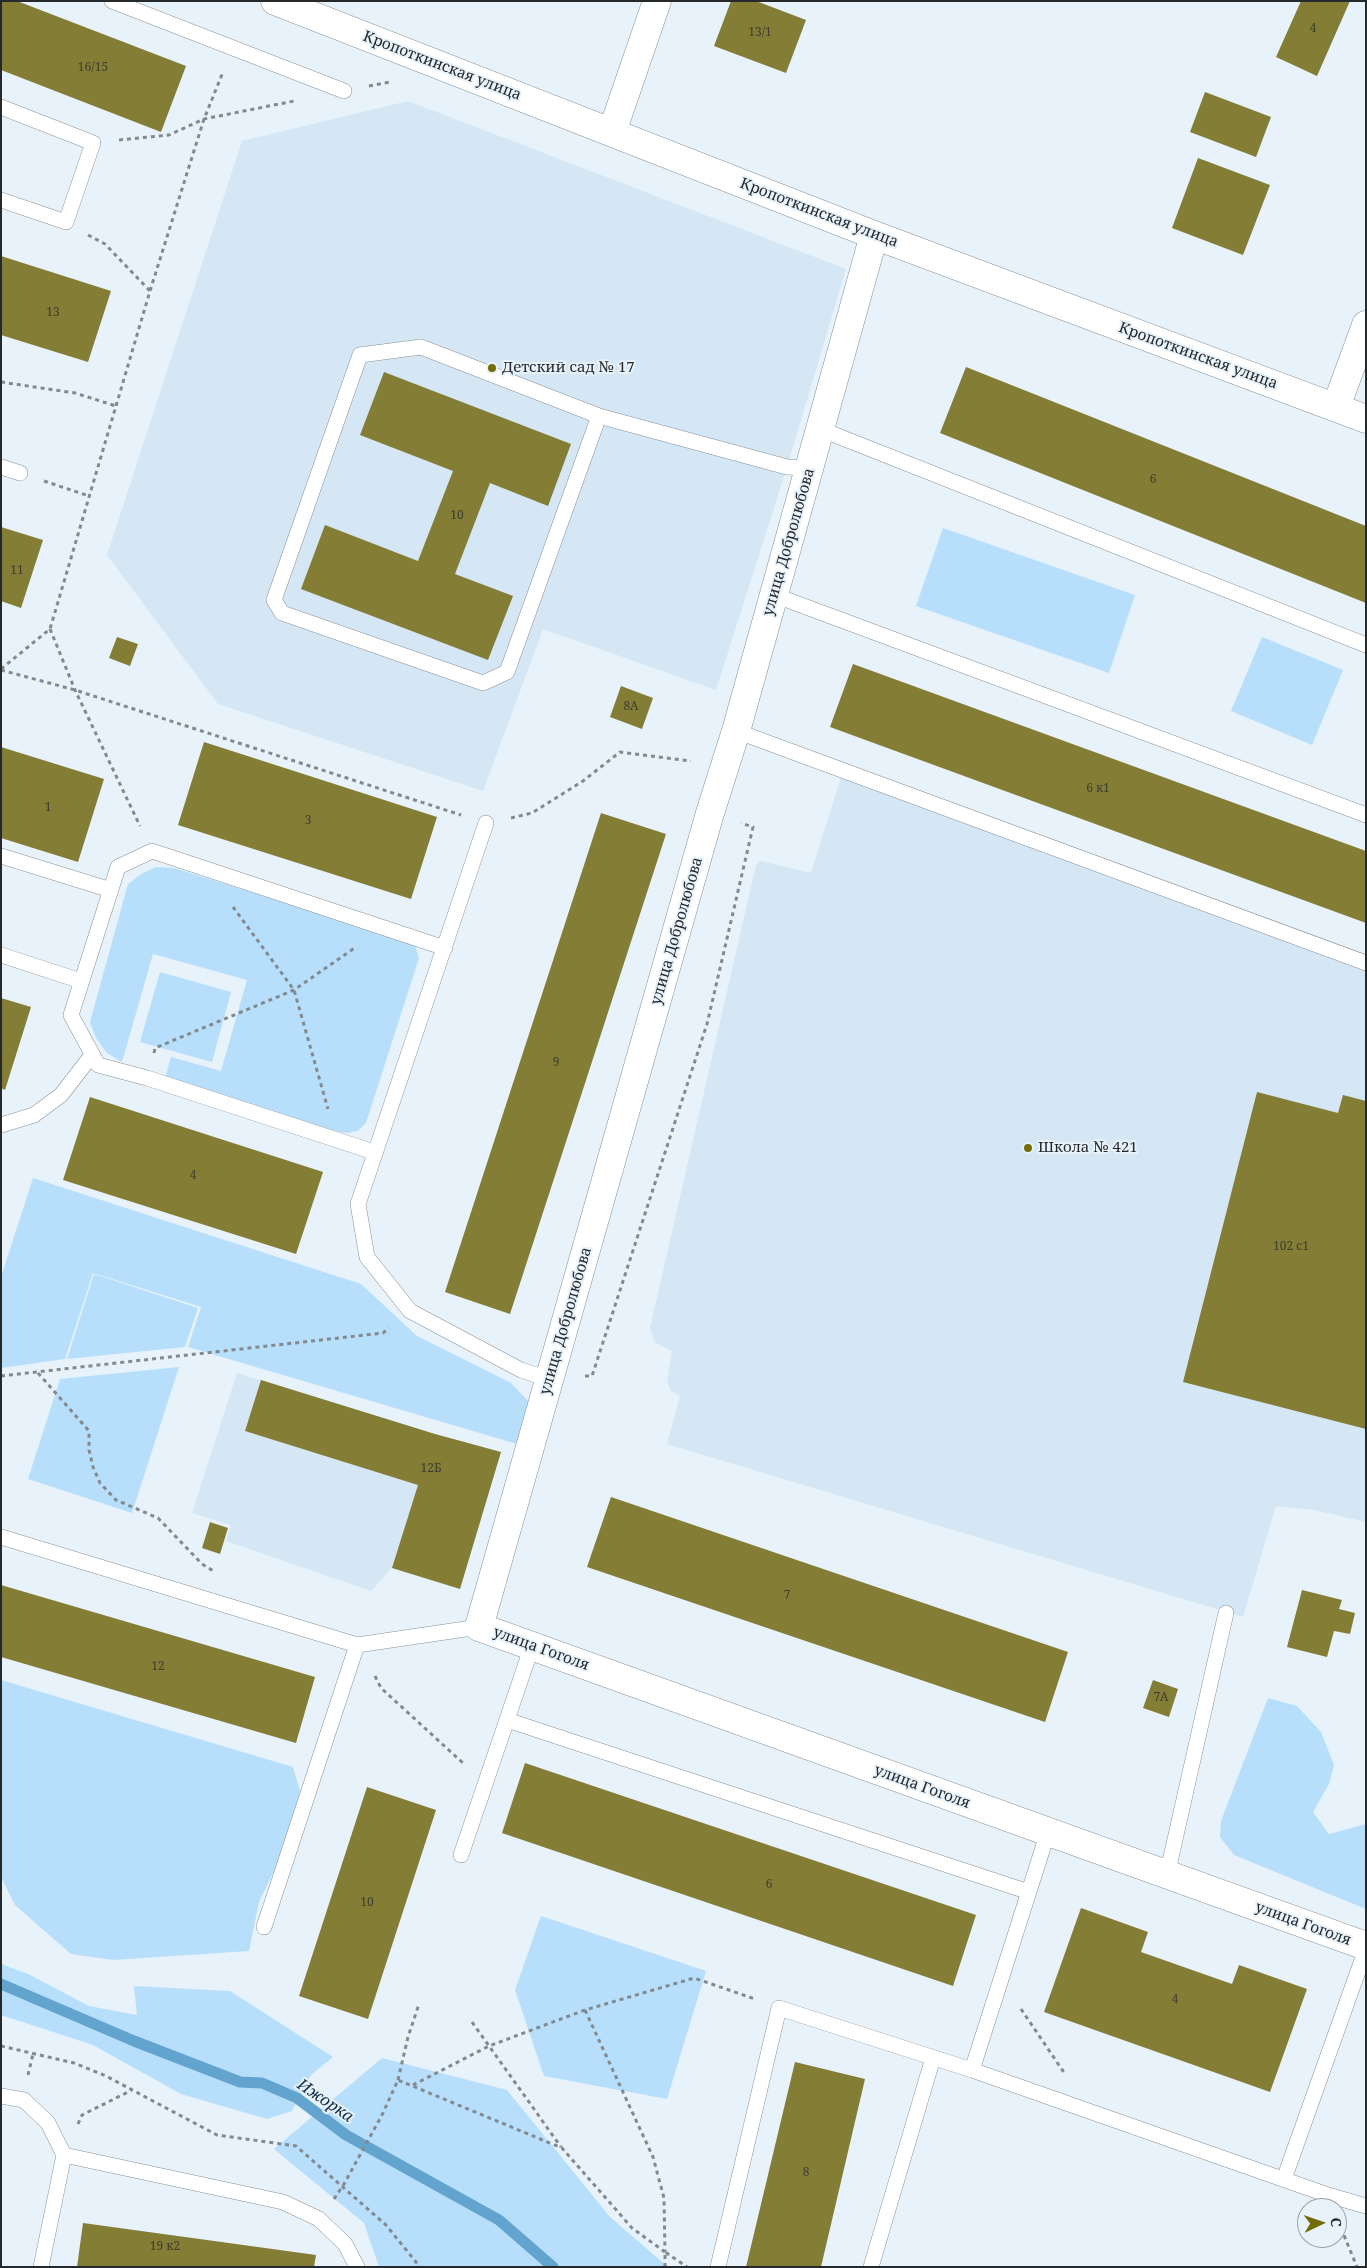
<!DOCTYPE html>
<html>
<head>
<meta charset="utf-8">
<style>
	body { margin:0 }
	#map { position:relative; width:1367px; height:2268px; overflow:hidden; background:#e7f2fa; font-family:"Noto Serif",serif }
	canvas { display:block }
	.frame { position:absolute; inset:0; border:2px solid #25292c; pointer-events:none }
	.north { position:absolute; left:1297px; top:2198px; width:50px; height:50px; box-sizing:border-box; background:#e7f2fa; border:1px solid #99a2a8; border-radius:50%; rotate:87deg; font-size:14px; font-weight:700; line-height:20px; text-align:center; color:#25292c }
	.north::after { content:''; display:block; margin:auto; width:18px; height:22px; background:#746b04; clip-path:polygon(50% 0,100% 100%,50% 72%,0 100%) }
</style>
</head>
<body>
<div id="map">
<canvas width="1367" height="2268"></canvas>
<div class="frame"></div>
<div class="north">С</div>
</div>
<script>
const ctx = document.querySelector('canvas').getContext('2d');
ctx.lineJoin = 'round';
function paint(path, color) { ctx.fillStyle = color; ctx.fill(path, 'evenodd'); }
const shape = rows => new Path2D(rows.map(r => 'M' + r).join(''));
function trace(path, color, width, dash) { ctx.strokeStyle = color; ctx.lineWidth = width; ctx.lineCap = dash ? 'butt' : 'round'; ctx.setLineDash(dash || []); ctx.stroke(path); }
function drawText(font, color, halo, rows, align = 'center') {
  ctx.font = font + ' "Noto Serif",serif'; ctx.lineWidth = 4; ctx.setLineDash([]); ctx.textBaseline = 'middle'; ctx.strokeStyle = halo; ctx.fillStyle = color; for (const [text, x, y, turn = 0] of rows) {
    ctx.save(); ctx.translate(x, y); ctx.rotate((+turn || 0) * Math.PI / 180); ctx.textAlign = isNaN(turn) ? turn : align; if (halo) ctx.strokeText(text, 0, 0); ctx.fillText(text, 0, 0); ctx.restore();
  }
}
paint(shape([
	[408,101,846,269,787,467,716,690,543,629,483,791,218,704,107,555,242,141],
	[842,774,1366,969,1366,1522,1314,1510,1276,1506,1243,1617,667,1444,680,1396,671,1391,667,1382,672,1351,655,1343,650,1328,756,865,761,861,811,873],
	[237,1373,434,1434,501,1452,460,1589,392,1568,371,1591,226,1541,231,1525,192,1513]
]), '#d5e7f4');
paint(shape([
	[943,528,1135,595,1109,673,916,606],
	[1262,637,1343,670,1312,745,1231,711],
	[156,867,174,868,406,941,415,946,419,958,366,1123,358,1131,346,1133,323,1129,165,1078,171,1057,221,1071,247,980,153,954,122,1062,107,1053,96,1038,90,1022,128,884,141,874],
	[160,972,231,992,212,1062,140,1042],
	[33,1178,361,1284,417,1336,511,1383,530,1403,517,1444,188,1347,201,1307,93,1273,65,1359,1,1368,1,1277],
	[94,1274,198,1308,185,1347,67,1359],
	[179,1367,132,1513,28,1479,60,1379],
	[1,1680,293,1767,303,1801,285,1848,259,1902,249,1951,113,1960,71,1954,15,1905,1,1877],
	[1268,1698,1297,1706,1321,1732,1334,1765,1329,1784,1313,1812,1329,1834,1366,1824,1366,1909,1234,1855,1220,1837,1221,1821],
	[541,1916,706,1971,667,2099,544,2076,515,1990],
	[1,1964,28,1974,89,2006,137,2015,134,1986,230,1991,333,2057,311,2075,292,2111,267,2119,181,2094,93,2045,1,2015],
	[382,2058,507,2090,610,2217,668,2267,379,2267,364,2223,274,2149]
]), '#b7dffc');
trace(shape([
	[1,1984,134,2041,240,2082,262,2083,297,2098,346,2135,499,2220,553,2267]
]), '#63a4cf', 11);
paint(shape([
	[1,1,17,1,186,66,161,132,1,70],
	[731,1,756,1,806,20,786,73,714,46],
	[1301,1,1350,1,1317,76,1276,57],
	[1205,92,1271,117,1256,157,1190,132],
	[1198,158,1270,185,1243,255,1172,228],
	[1,256,111,291,88,362,1,335],
	[966,367,1366,526,1366,603,940,433],
	[384,372,571,444,548,506,490,483,455,574,513,596,488,660,301,589,325,525,418,561,453,471,360,435],
	[1,527,43,540,21,608,1,601],
	[117,637,138,644,130,666,109,658],
	[853,664,1366,851,1366,923,830,727],
	[621,686,653,698,642,729,610,717],
	[204,742,437,817,411,899,178,825],
	[1,747,104,779,78,862,1,838],
	[601,813,666,834,510,1314,445,1292],
	[1,998,31,1007,5,1090,1,1088],
	[1257,1092,1338,1113,1343,1095,1366,1101,1366,1429,1183,1382],
	[90,1097,323,1172,296,1254,63,1180],
	[261,1380,435,1434,501,1452,460,1589,392,1568,418,1485,245,1431],
	[611,1497,1068,1652,1045,1722,587,1567],
	[210,1522,228,1528,220,1554,202,1548],
	[1,1585,315,1677,296,1743,1,1657],
	[1302,1590,1342,1600,1339,1609,1355,1613,1350,1634,1334,1631,1327,1657,1287,1647],
	[1153,1680,1178,1689,1169,1717,1143,1708],
	[525,1763,976,1915,953,1986,502,1833],
	[367,1787,436,1810,368,2019,299,1996],
	[1081,1908,1148,1932,1141,1952,1232,1984,1239,1965,1307,1989,1270,2092,1044,2012],
	[795,2062,865,2079,821,2267,746,2267],
	[83,2223,316,2255,314,2267,77,2267]
]), '#847d36');
const service = shape([
	[112,1,344,91],
	[1,107,93,143,66,222,1,200],
	[599,416,507,672,483,683,282,613,274,600,360,355,421,347,599,416,787,467,809,468],
	[820,429,1366,645],
	[1,467,20,473],
	[774,595,1366,815],
	[736,731,1366,963],
	[486,823,358,1204,367,1257,410,1311,521,1370,549,1379],
	[1,856,111,890],
	[1,955,81,981],
	[1,1125,34,1115,61,1095,92,1055],
	[374,1152,147,1078,98,1065,71,1015,118,867,152,851,445,948],
	[1,1537,357,1645,479,1627],
	[507,1720,1029,1892],
	[461,1855,532,1646],
	[1167,1875,1226,1613],
	[264,1927,357,1645],
	[972,2070,1048,1832],
	[1,2096,24,2100,48,2123,64,2155,283,2202,319,2219,345,2244,357,2267],
	[1284,2179,1366,1949],
	[41,2267,64,2155],
	[718,2267,779,2008,972,2070,1328,2195,1366,2206],
	[871,2267,933,2058]
]);
const minor = shape([
	[275,1,874,235,1366,419],
	[612,132,657,1],
	[874,235,736,731,710,813,479,1627,1366,1946],
	[1336,407,1366,325]
]);
trace(service, '#879299', 16);
trace(minor, '#879299', 29);
trace(shape([
	[369,86,390,82],
	[119,140,169,135,204,119,294,101],
	[88,235,105,244,150,291],
	[1,382,75,393,116,406],
	[44,481,89,496],
	[50,629,75,690,140,826],
	[1,669,50,629,150,291,204,119,223,72],
	[1,670,75,690,461,815],
	[511,818,532,813,583,781,620,752,691,761],
	[233,907,294,990,328,1109],
	[154,1053,155,1048,294,990,356,947],
	[38,1373,89,1431,89,1450,93,1467,100,1483,116,1500,158,1518,202,1564,215,1572],
	[1,1376,383,1333,389,1328],
	[585,1376,592,1376,707,1024,753,827,741,823],
	[375,1676,381,1688,464,1764],
	[1021,2009,1065,2074],
	[585,2010,653,2157,664,2198,665,2252],
	[472,2022,561,2147],
	[1,2046,74,2063,106,2076,217,2135,296,2146,386,2225,420,2267],
	[28,2075,33,2054],
	[398,2080,408,2037,419,2004],
	[413,2085,489,2046,585,2010,694,1978,755,1999],
	[78,2124,82,2115,132,2090],
	[334,2199,344,2184,382,2115,398,2080,562,2148,632,2228,665,2252],
	[1341,2228,1357,2267],
	[665,2267,665,2252,687,2267]
]), '#82898f', 3, [4, 4]);
trace(service, '#fff', 15);
trace(minor, '#fff', 28);
for (const [x, y, r, color] of [
	[492,368,5,"#746b04"],
	[1028,1148,5,"#746b04"]
]) { const dot = new Path2D(); dot.arc(x, y, r, 0, 2 * Math.PI); ctx.fillStyle = color; ctx.fill(dot); trace(dot, '#e7f2fa', 2); }
drawText('12px', '#3d3e2e', null, [
	["4",1313,29],
	["13/1",760,33],
	["16/15",93,68],
	["13",53,313],
	["6",1153,480],
	["10",457,516],
	["11",17,571],
	["8А",631,707],
	["6 к1",1098,789],
	["1",48,808],
	["3",308,821],
	["9",556,1063],
	["4",193,1176],
	["102 с1",1291,1247],
	["12Б",431,1469],
	["7",787,1596],
	["12",158,1667],
	["7А",1161,1698],
	["6",769,1885],
	["10",367,1903],
	["4",1175,2000],
	["8",806,2173],
	["19 к2",165,2247]
]);
drawText('15px', '#25292c', '#e7f2fa', [
	["Кропоткинская улица",442,66,21],
	["Кропоткинская улица",819,213,21],
	["Кропоткинская улица",1198,356,20],
	["улица Добролюбова",789,542,-74],
	["улица Добролюбова",677,931,-74],
	["улица Добролюбова",566,1321,-74],
	["улица Гоголя",541,1649,20],
	["улица Гоголя",922,1787,20],
	["улица Гоголя",1303,1924,20]
]);
drawText('15px', '#25292c', '#e7f2fa', [
	["Детский сад № 17",502,368],
	["Школа № 421",1038,1148]
], 'left');
drawText('italic 16px', '#112e41', '#e7f2fa', [
	["Ижорка",325,2101,34]
]);
</script>
</body>
</html>
